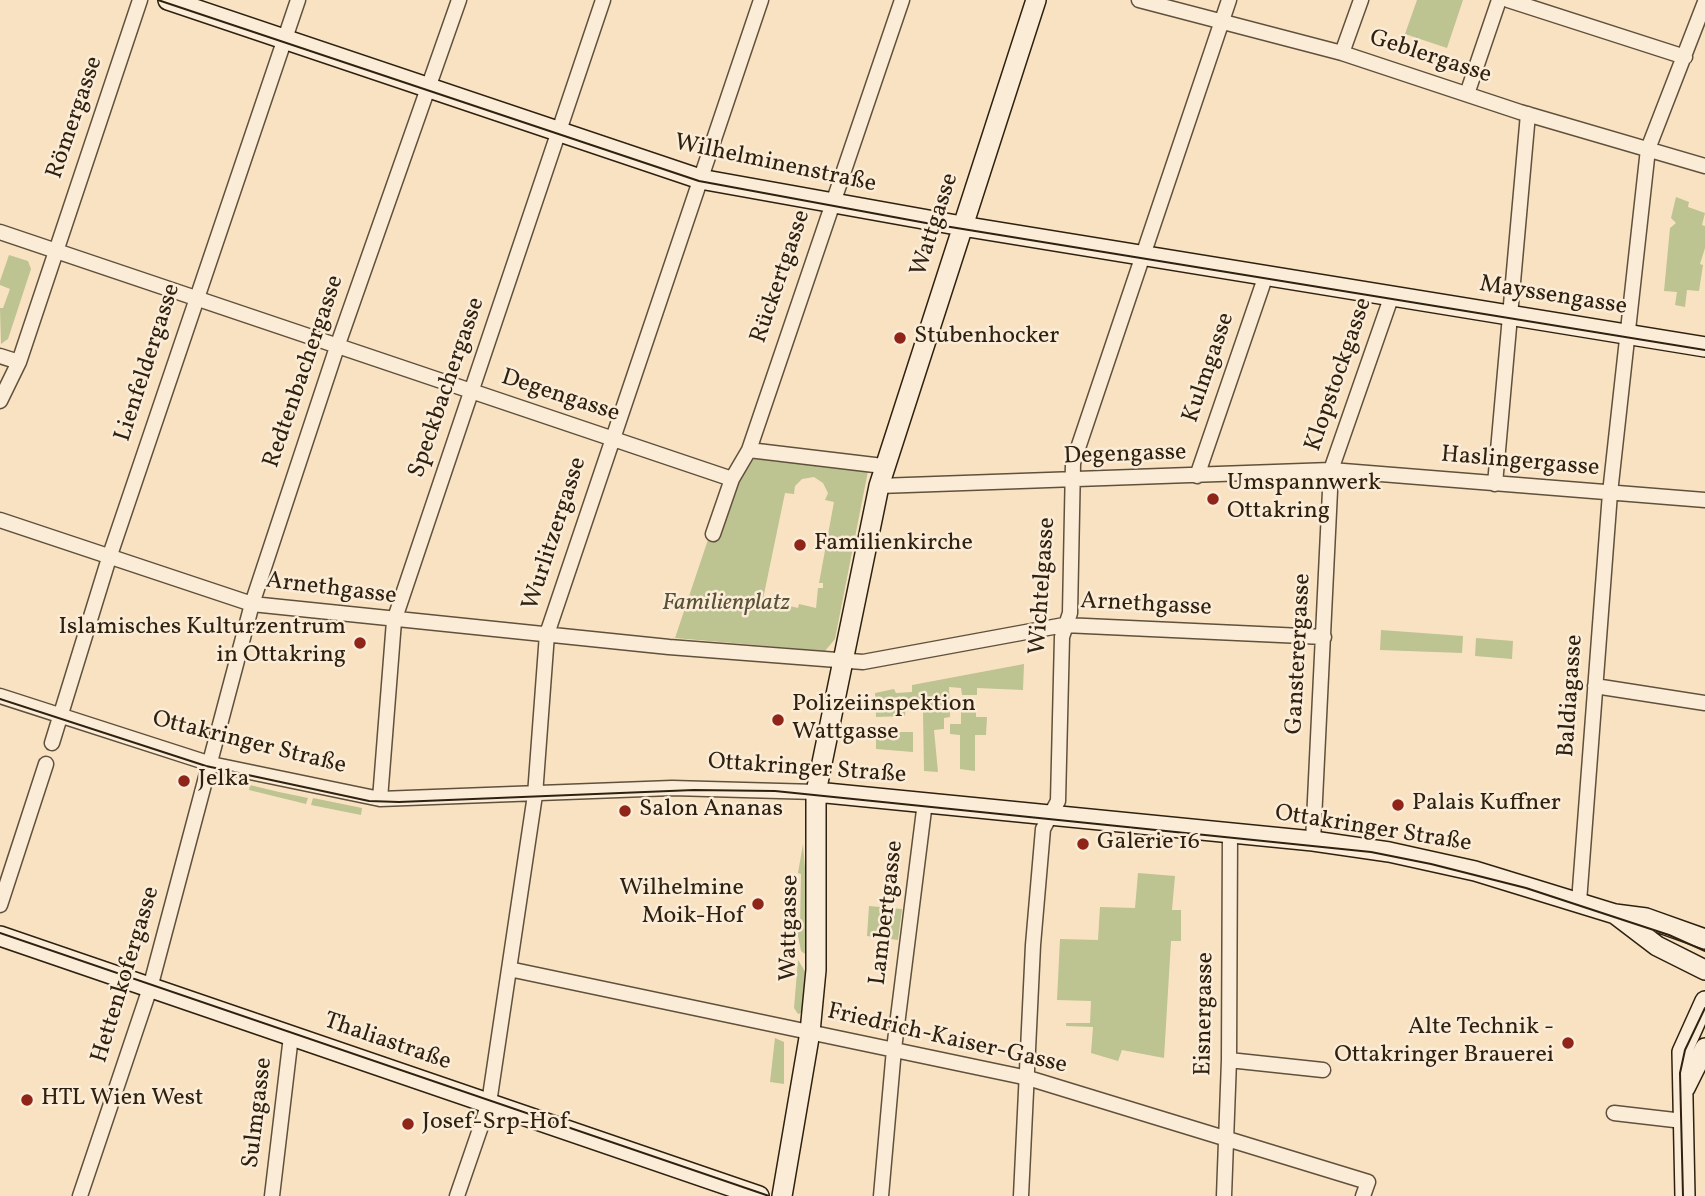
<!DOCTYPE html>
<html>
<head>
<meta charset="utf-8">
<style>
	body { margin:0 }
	canvas { display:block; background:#f8e2c2 }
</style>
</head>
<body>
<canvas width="1705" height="1196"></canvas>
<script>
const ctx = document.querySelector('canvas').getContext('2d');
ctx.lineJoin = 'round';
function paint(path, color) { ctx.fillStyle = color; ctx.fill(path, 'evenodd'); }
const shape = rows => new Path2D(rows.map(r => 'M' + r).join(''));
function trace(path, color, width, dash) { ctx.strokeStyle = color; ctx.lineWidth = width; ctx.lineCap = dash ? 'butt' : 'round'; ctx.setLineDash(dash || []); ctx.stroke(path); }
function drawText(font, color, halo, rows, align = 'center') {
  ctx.font = font + ' Vollkorn,serif'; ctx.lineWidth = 5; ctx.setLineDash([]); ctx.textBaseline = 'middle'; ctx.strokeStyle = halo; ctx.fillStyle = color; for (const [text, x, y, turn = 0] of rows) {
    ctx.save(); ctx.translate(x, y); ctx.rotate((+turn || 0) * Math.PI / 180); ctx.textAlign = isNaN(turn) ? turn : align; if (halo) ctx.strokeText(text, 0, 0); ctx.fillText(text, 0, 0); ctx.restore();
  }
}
paint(shape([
	[1417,0,1463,0,1447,48,1405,34],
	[1676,197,1689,202,1688,207,1705,213,1702,225,1705,226,1705,248,1700,264,1703,265,1699,291,1687,290,1685,307,1675,305,1677,292,1664,291,1670,228,1676,223,1671,218],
	[9,255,28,261,31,269,8,339,1,344,0,308,3,308,10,289,0,285,0,281],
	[752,457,771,457,772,461,868,471,835,639,825,651,675,638,727,483],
	[814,477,823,483,828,493,825,500,834,502,819,583,823,583,823,588,818,588,816,608,799,604,798,608,763,599,785,493,794,494,795,486,802,479],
	[1381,630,1463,636,1462,653,1380,650],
	[1476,638,1513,641,1512,659,1475,656],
	[1024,664,1023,690,977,688,977,695,962,695,961,688,949,687,950,717,944,718,944,729,934,730,938,772,924,771,923,712,913,711,912,704,906,704,905,716,876,717,875,693,894,689,896,693,912,692,912,685],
	[961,708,976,708,976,717,987,717,986,735,975,735,975,771,960,769,960,735,950,734,950,724,961,724],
	[876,732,913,732,913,752,876,749],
	[250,785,279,792,308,798,306,804,249,790],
	[313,798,362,808,361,815,311,805],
	[803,844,809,917,808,956,801,951,796,926,800,926,801,874,798,873],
	[1138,873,1175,876,1172,910,1181,910,1181,941,1171,941,1164,1058,1122,1050,1118,1061,1091,1053,1093,1027,1066,1026,1066,1023,1090,1023,1091,1001,1057,1000,1060,939,1098,940,1100,907,1135,908],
	[869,906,902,909,898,940,867,936],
	[798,960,808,976,804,1012,798,1014,794,1008],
	[775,1038,784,1042,784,1084,770,1082]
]), '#bec392');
const street = shape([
	[1139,0,1342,53,1520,112,1705,166],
	[1508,0,1685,57],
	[1342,53,1361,0],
	[1467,94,1499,0],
	[0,232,732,479],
	[0,356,19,362],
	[0,401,19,362,140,0],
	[749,450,883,466],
	[1197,476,1266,275],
	[1495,484,1528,114],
	[879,486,1331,470,1705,500],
	[0,520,252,604,669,647,863,662,1064,625,1324,637],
	[713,534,732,479,749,450,902,0],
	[1595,686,1705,703],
	[0,696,211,764,380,799,672,788,816,792],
	[52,743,109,558,298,0],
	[380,799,394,621,603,0],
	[1313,841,1331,470,1392,295],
	[1579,902,1610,493,1648,149,1705,2],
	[0,905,46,764],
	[509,969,1028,1078,1368,1182,1363,1196],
	[1229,1060,1323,1070],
	[1614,1113,1683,1121],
	[80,1196,150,988,252,604,337,347,459,0],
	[272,1196,291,1036],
	[457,1196,489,1103,535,795,547,634,761,0],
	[881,1196,894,1049,925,802],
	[1021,1196,1033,945,1043,829,1058,801,1062,637,1070,613,1073,463,1229,0],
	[1224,1196,1229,1060,1230,833]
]);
const secondary = shape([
	[168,0,700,179,962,226,1705,347],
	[816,792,1313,841,1389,852,1475,871,1615,914,1646,918,1705,939],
	[1615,914,1657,946,1705,970],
	[0,936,759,1196],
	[1685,1088,1705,1048],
	[782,1196,810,1032,816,970,816,792,879,486,1036,0],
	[1685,1196,1682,1052,1705,1001]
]);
trace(street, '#61513c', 17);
trace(secondary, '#2f2110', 22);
trace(street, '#faecd7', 14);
trace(secondary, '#faecd7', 19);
trace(shape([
	[158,0,699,181,926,223,1705,350],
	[0,699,206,766,369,801,399,802,694,790,775,791,1371,852,1431,864,1526,888,1669,935,1705,951],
	[0,933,769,1196],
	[1683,1196,1680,1073,1685,1050,1705,1008]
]), '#2f2110', 2);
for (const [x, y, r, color] of [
	[900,338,7,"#8f2418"],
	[1213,499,7,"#8f2418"],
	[800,545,7,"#8f2418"],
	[360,643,7,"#8f2418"],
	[778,720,7,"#8f2418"],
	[184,781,7,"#8f2418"],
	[1398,805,7,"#8f2418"],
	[625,811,7,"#8f2418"],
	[1083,844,7,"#8f2418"],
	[758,904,7,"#8f2418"],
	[1568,1043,7,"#8f2418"],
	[27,1100,7,"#8f2418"],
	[408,1124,7,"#8f2418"]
]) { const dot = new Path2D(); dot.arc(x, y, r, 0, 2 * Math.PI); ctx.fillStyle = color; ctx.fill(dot); trace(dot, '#faecd7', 2.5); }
drawText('24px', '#2f2110', '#faecd7', [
	["Geblergasse",1430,58,18],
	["Römergasse",76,118,-71],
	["Wilhelminenstraße",775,165,12],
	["Wattgasse",936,225,-72],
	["Rückertgasse",782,277,-71],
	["Mayssengasse",1553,297,9],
	["Lienfeldergasse",149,363,-72],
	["Kulmgasse",1210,368,-71],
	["Redtenbachergasse",305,372,-71],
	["Klopstockgasse",1340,375,-71],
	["Speckbachergasse",448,388,-71],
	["Degengasse",560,397,18],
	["Degengasse",1125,456,-2],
	["Haslingergasse",1520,463,5],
	["Wurlitzergasse",556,534,-72],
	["Wichtelgasse",1044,586,-86],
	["Arnethgasse",331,590,7],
	["Arnethgasse",1146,606,3],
	["Gansterergasse",1300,654,-87],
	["Baldiagasse",1572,696,-86],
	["Ottakringer Straße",249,744,14],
	["Ottakringer Straße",807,770,4],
	["Ottakringer Straße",1373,830,9],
	["Lambertgasse",888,913,-83],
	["Wattgasse",791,928,-89],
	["Hettenkofergasse",127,975,-73],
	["Eisnergasse",1206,1014,-89],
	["Friedrich-Kaiser-Gasse",947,1040,13],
	["Thaliastraße",387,1043,19],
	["Sulmgasse",259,1113,-83]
]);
drawText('24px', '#2f2110', '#faecd7', [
	["Stubenhocker",914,338],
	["Umspannwerk",1227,485],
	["Ottakring",1227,513],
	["Familienkirche",814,545],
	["Islamisches Kulturzentrum",346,629,"right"],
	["in Ottakring",346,657,"right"],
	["Polizeiinspektion",792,706],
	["Wattgasse",792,734],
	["Jelka",198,781],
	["Palais Kuffner",1412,805],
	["Salon Ananas",639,811],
	["Galerie 16",1097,844],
	["Wilhelmine",744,890,"right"],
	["Moik-Hof",744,918,"right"],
	["Alte Technik -",1554,1029,"right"],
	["Ottakringer Brauerei",1554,1057,"right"],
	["HTL Wien West",41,1100],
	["Josef-Srp-Hof",422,1124]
], 'left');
drawText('italic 24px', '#5a5237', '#faecd7', [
	["Familienplatz",726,605]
]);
</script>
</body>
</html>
